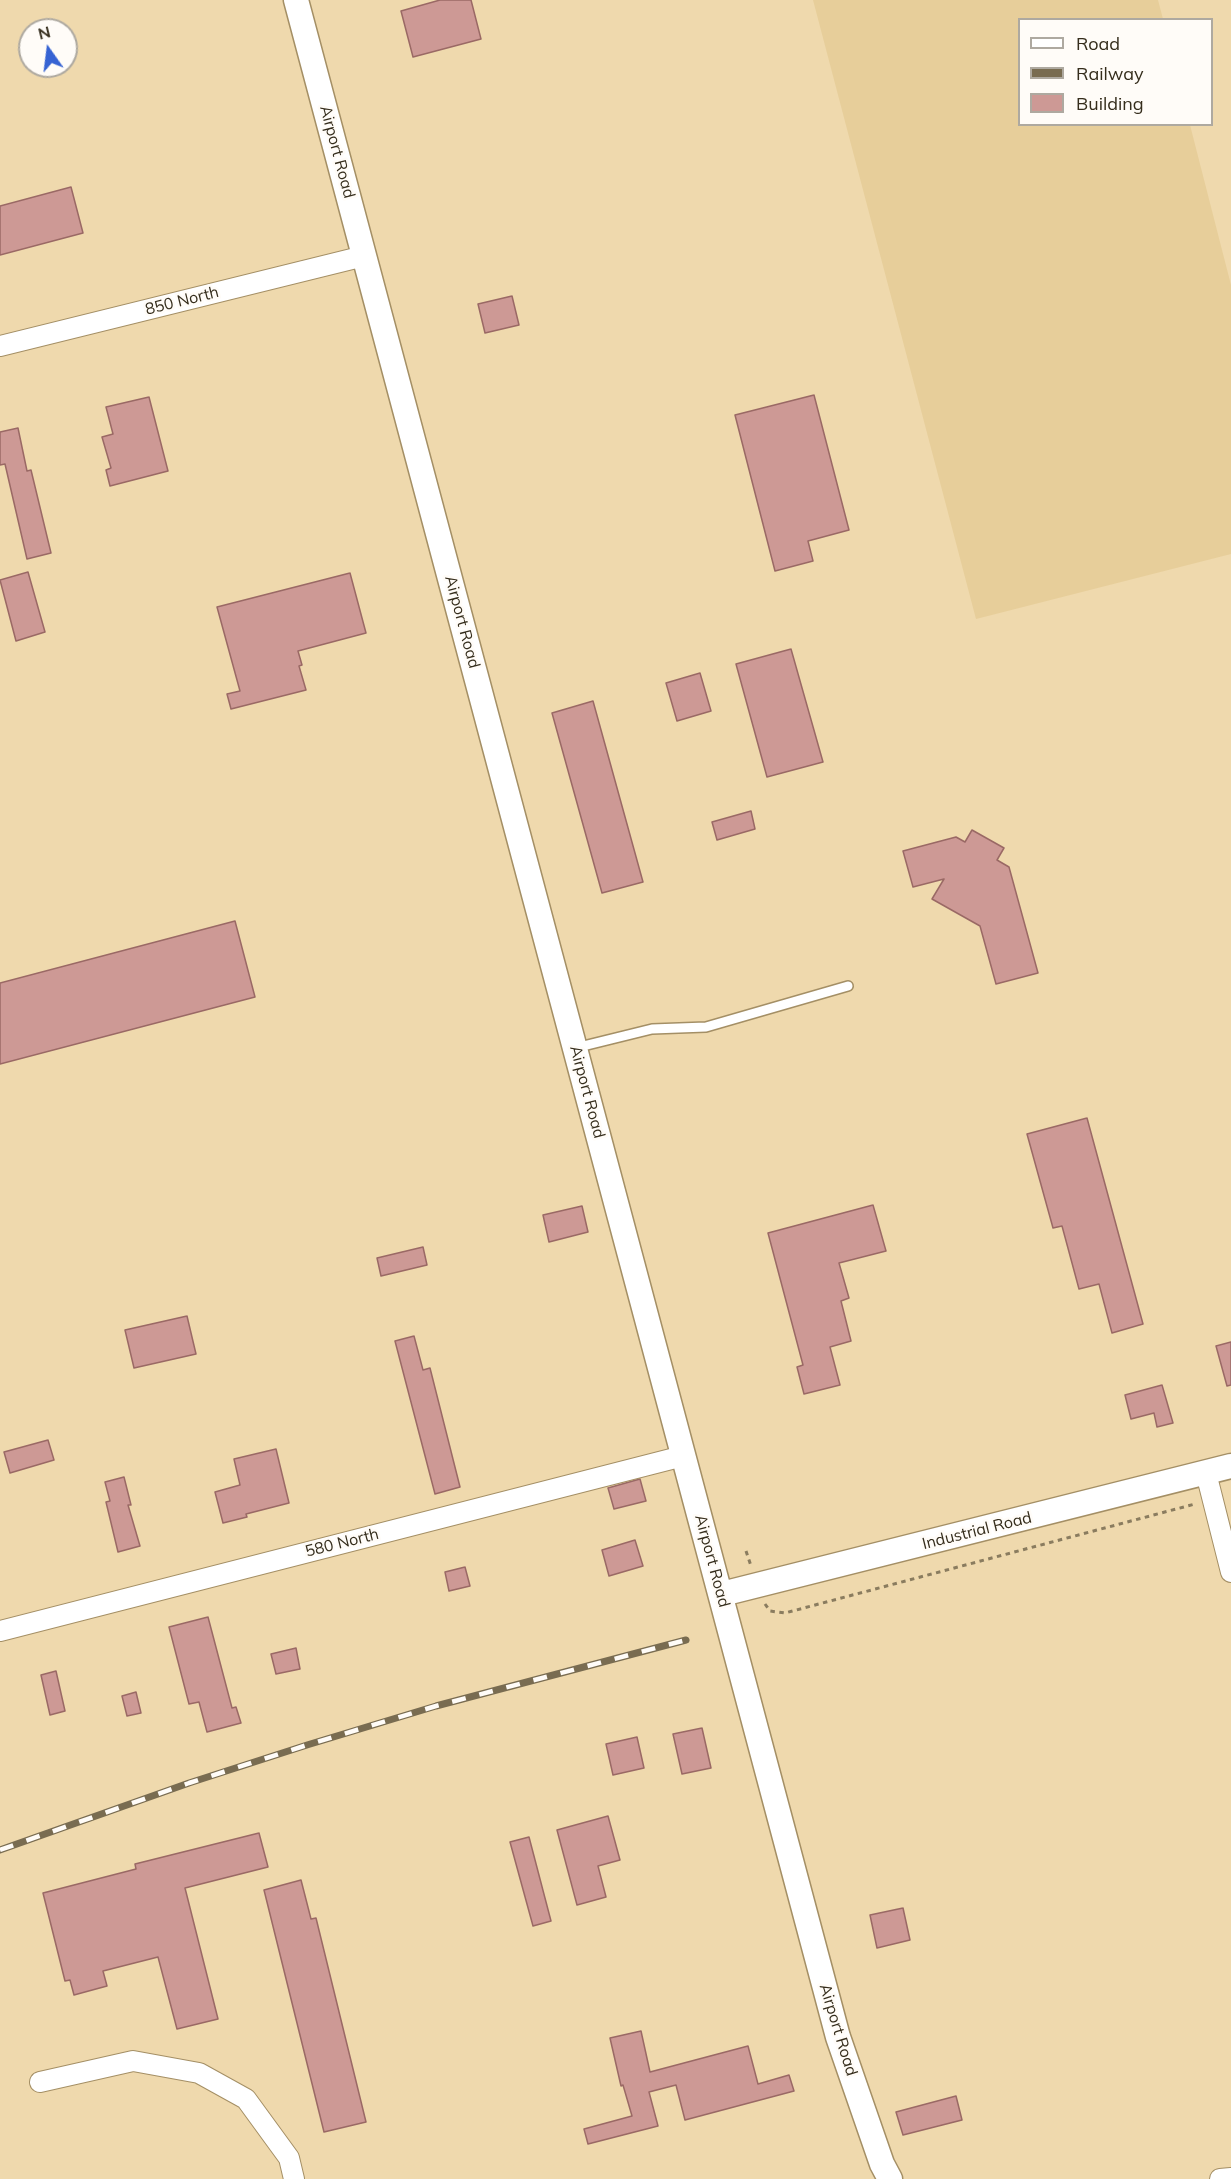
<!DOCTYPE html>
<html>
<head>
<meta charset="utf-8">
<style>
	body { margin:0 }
	#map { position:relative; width:1231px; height:2179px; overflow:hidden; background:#efd9ad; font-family:Mulish,sans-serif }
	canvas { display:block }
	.legend { position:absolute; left:1018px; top:18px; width:195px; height:108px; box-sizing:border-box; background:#fffcf8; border:2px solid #aea9a0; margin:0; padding:8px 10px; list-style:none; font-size:18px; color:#352d1c }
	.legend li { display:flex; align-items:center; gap:12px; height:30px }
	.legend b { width:30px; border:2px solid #aea9a0 }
	.north { position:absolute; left:18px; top:18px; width:60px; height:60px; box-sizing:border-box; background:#fffcf8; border:2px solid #aea9a0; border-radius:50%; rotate:346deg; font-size:16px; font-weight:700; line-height:24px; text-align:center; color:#352d1c }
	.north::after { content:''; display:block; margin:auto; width:21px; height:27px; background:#3663d3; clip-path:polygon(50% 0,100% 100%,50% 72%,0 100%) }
</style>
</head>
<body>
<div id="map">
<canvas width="1231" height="2179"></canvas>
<ul class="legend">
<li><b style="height:8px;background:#fff"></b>Road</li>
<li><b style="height:8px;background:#796c51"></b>Railway</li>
<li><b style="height:16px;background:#cd9995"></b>Building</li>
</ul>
<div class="north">N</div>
</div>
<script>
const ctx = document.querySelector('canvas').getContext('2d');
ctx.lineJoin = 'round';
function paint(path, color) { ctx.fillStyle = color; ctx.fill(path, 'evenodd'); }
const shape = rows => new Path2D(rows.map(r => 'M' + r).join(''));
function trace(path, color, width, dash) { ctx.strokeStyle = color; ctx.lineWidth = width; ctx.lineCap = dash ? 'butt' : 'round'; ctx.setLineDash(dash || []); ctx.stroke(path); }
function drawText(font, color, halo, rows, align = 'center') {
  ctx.font = font + ' Mulish,sans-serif'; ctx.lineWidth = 5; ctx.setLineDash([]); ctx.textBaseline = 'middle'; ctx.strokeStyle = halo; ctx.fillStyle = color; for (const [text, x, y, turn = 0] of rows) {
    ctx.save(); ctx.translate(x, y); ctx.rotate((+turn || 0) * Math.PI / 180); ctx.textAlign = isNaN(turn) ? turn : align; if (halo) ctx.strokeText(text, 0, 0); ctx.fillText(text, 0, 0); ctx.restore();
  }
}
paint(shape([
	[813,0,1158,0,1163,19,1020,20,1020,124,1190,125,1231,285,1231,554,976,619]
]), '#e7ce9a');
const building = shape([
	[440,0,471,0,481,39,413,57,401,11,440,0],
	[71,187,83,233,0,255,0,206,71,187],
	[512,296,519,325,485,333,478,304,512,296],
	[814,395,849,530,808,541,813,561,775,571,735,415,814,395],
	[149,397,168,471,110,486,106,470,111,468,102,437,113,434,106,407,149,397],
	[18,428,27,471,31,470,51,553,27,559,5,464,0,465,0,432,18,428],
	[28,572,45,632,16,641,0,580,28,572],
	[350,573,366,633,298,651,302,665,299,666,306,690,231,709,227,694,240,691,217,607,350,573],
	[791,649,823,762,767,777,736,664,791,649],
	[700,673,711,711,677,721,666,683,700,673],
	[593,701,643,882,602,893,552,713,593,701],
	[751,811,755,829,717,840,712,822,751,811],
	[972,830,1004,848,997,860,1009,867,1038,973,996,984,980,926,932,899,944,879,913,887,903,851,956,837,965,842,972,830],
	[235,921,255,997,0,1064,0,983,235,921],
	[1087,1118,1143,1324,1112,1333,1099,1284,1079,1289,1062,1226,1053,1228,1027,1134,1087,1118],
	[873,1205,886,1251,839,1263,849,1298,841,1301,851,1341,830,1347,840,1385,804,1394,797,1367,803,1365,768,1233,873,1205],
	[582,1206,588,1232,549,1242,543,1215,582,1206],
	[423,1247,427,1265,381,1276,377,1258,423,1247],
	[187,1316,196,1354,134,1368,125,1330,187,1316],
	[414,1336,423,1370,430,1368,460,1487,435,1494,395,1341,414,1336],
	[1231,1342,1231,1385,1227,1386,1216,1346,1231,1342],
	[1162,1385,1173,1423,1157,1427,1154,1413,1131,1419,1125,1395,1162,1385],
	[48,1440,54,1460,10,1473,4,1452,48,1440],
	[276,1449,289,1503,246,1514,247,1517,223,1523,215,1492,240,1485,234,1459,276,1449],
	[124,1477,131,1505,128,1505,140,1546,118,1552,106,1502,110,1501,105,1482,124,1477],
	[640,1479,646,1501,614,1509,608,1488,640,1479],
	[635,1540,643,1566,609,1576,602,1550,635,1540],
	[465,1567,470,1586,449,1591,445,1572,465,1567],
	[208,1617,232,1708,236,1707,241,1723,207,1732,199,1702,189,1704,169,1627,208,1617],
	[296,1648,300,1669,276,1674,271,1654,296,1648],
	[56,1671,65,1711,50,1715,41,1675,56,1671],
	[136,1692,141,1713,127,1716,122,1696,136,1692],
	[702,1728,711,1768,682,1774,673,1734,702,1728],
	[637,1737,644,1768,613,1775,606,1744,637,1737],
	[608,1816,620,1860,598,1866,606,1897,577,1905,557,1830,608,1816],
	[259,1833,268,1867,185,1888,218,2019,177,2029,158,1957,103,1971,107,1986,74,1995,70,1980,65,1981,43,1893,136,1869,135,1864,259,1833],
	[529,1837,551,1921,533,1926,510,1842,529,1837],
	[301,1880,311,1919,316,1918,366,2122,324,2132,264,1890,301,1880],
	[903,1908,910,1940,877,1948,870,1915,903,1908],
	[641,2031,650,2072,748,2046,758,2084,789,2075,794,2091,685,2120,676,2085,649,2092,658,2126,588,2144,584,2129,632,2116,623,2085,621,2086,610,2038,641,2031],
	[956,2096,962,2120,903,2135,896,2112,956,2096]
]);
paint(building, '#cd9995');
trace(building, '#9a6965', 1.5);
const service = shape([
	[575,1048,652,1029,706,1027,848,986]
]);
const minor = shape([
	[0,346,364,256],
	[1206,1473,1231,1572],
	[0,1631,683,1456],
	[40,2082,133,2061,199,2073,246,2099,289,2158,294,2179],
	[1220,2179,1231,2178]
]);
const tertiary = shape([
	[296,0,838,2037,882,2164,890,2179],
	[722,1594,1231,1466]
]);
trace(service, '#a48f65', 12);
trace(minor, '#a48f65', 22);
trace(tertiary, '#a48f65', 27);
trace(shape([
	[746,1551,751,1566],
	[765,1604,770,1611,785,1613,1195,1504]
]), '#8a7c5f', 3, [4.5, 4.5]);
trace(service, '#fff', 9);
trace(minor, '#fff', 20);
trace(tertiary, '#fff', 24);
const rail = shape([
	[0,1850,189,1783,307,1745,436,1706,686,1640]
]);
trace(rail, '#796c51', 7);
trace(rail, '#fffcf8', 4.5, [14]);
drawText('16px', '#352d1c', '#fffcf8', [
	["Airport Road",337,152,75],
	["850 North",182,301,-14],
	["Airport Road",462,622,75],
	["Airport Road",587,1092,75],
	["Industrial Road",977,1531,-14],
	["580 North",342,1543,-14],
	["Airport Road",712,1561,75],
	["Airport Road",838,2030,73]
]);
</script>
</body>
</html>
